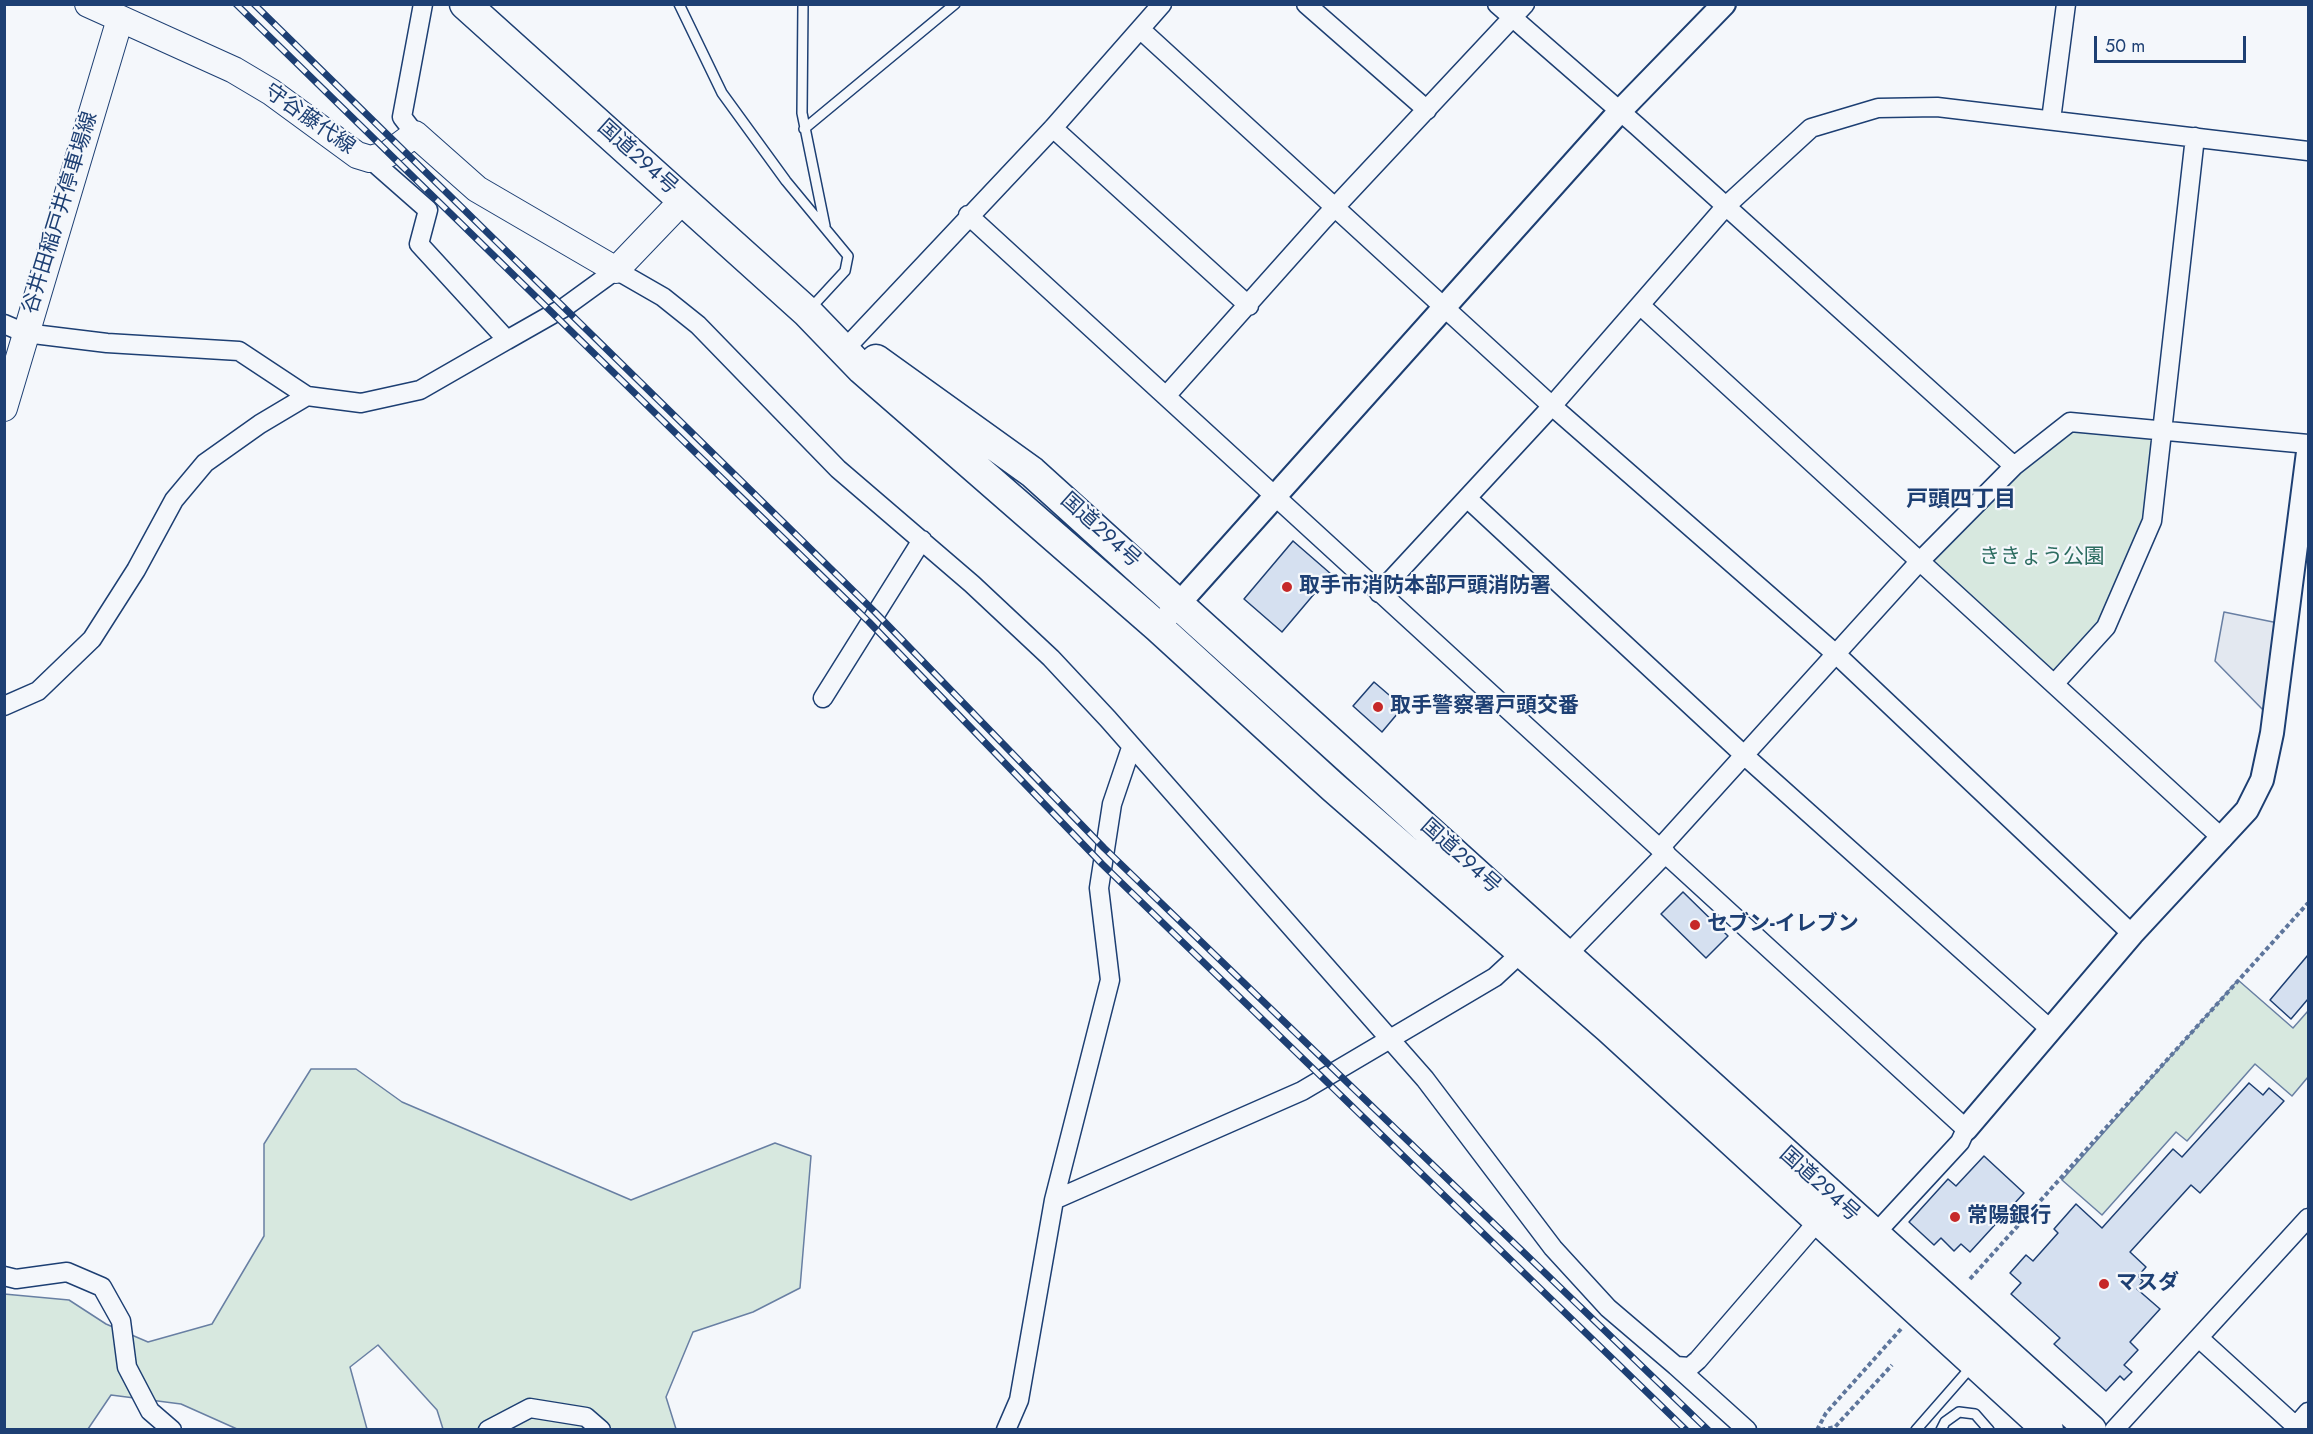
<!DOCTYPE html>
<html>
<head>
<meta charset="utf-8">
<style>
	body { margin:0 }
	#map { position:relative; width:2313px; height:1434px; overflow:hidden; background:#f4f7fb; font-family:Jost,sans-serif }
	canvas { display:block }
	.frame { position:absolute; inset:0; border:6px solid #1d3f73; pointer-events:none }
	.scale { position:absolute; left:2094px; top:36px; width:152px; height:27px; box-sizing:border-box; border:3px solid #1d3f73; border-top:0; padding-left:8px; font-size:18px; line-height:21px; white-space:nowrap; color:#1d3f73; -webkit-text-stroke:4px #f4f7fb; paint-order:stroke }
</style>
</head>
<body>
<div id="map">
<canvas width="2313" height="1434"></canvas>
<div class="frame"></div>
<div class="scale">50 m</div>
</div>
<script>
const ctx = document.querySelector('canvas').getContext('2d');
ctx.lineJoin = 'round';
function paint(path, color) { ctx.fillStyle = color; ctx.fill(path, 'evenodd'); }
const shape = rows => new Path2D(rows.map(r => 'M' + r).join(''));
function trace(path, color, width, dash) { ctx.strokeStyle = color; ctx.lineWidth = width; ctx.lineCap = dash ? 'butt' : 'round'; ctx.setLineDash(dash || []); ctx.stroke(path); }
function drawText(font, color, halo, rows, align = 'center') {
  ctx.font = font + ' Jost,"Noto Sans JP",sans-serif'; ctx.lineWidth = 4.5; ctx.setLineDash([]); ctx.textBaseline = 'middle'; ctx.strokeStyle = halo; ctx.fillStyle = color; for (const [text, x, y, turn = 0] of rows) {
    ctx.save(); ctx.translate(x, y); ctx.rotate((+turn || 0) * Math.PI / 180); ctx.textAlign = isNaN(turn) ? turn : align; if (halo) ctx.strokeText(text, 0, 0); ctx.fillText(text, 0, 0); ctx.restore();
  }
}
const green = shape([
	[2070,422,2164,429,2152,521,2106,627,2055,683,1919,562,2070,422],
	[2238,980,2293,1028,2308,1011,2308,1077,2292,1096,2255,1064,2187,1141,2176,1132,2102,1215,2062,1180,2238,980],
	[311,1069,356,1069,402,1102,631,1200,775,1143,811,1156,800,1288,753,1312,693,1332,666,1397,676,1429,443,1429,437,1410,378,1345,350,1367,367,1429,237,1429,181,1404,111,1395,88,1429,5,1429,4,1294,69,1300,106,1324,148,1342,212,1324,264,1236,264,1144,311,1069]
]);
paint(green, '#d7e8df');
trace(green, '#687fa3', 1.5);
const parking = shape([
	[2224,612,2278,623,2266,713,2215,661,2224,612]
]);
paint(parking, '#e3e8f0');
trace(parking, '#687fa3', 1.5);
const building = shape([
	[1293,541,1331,574,1282,632,1244,599,1293,541],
	[1374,682,1403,707,1382,732,1353,706,1374,682],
	[1683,892,1728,936,1706,958,1661,914,1683,892],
	[2308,955,2308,999,2291,1019,2270,1000,2308,955],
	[2249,1083,2263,1095,2269,1088,2284,1101,2200,1193,2191,1185,2130,1252,2146,1267,2138,1276,2143,1281,2137,1289,2160,1309,2130,1342,2138,1350,2124,1365,2132,1372,2124,1380,2120,1376,2106,1391,2054,1344,2060,1338,2011,1294,2021,1283,2010,1273,2026,1255,2033,1261,2058,1233,2054,1229,2076,1204,2102,1228,2173,1149,2182,1157,2249,1083],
	[1984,1156,2024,1193,1970,1252,1961,1244,1954,1251,1941,1238,1934,1245,1909,1222,1948,1179,1956,1186,1984,1156]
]);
paint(building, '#d5e0f0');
trace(building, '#1d3f73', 1.5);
const service = shape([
	[679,4,722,93,786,181,848,256,845,271,809,310],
	[803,4,802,113,825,226],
	[804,129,955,4],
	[1916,1430,1972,1366],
	[1941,1430,1945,1422,1959,1412,1975,1414,1989,1430]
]);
const minor = shape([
	[1306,4,1427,110],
	[1497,4,1637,126,2014,466],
	[1140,29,1552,406,1837,655,2132,934],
	[2051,120,2066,4],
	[1053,128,1249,306],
	[415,134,402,117,423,4],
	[968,215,1966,1129,1960,1142,1874,1235],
	[1640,305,2223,839],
	[4,324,25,333,107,343,239,351,307,396,361,403,420,390,507,340,419,244,428,210,370,159],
	[507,340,565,307,616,270,663,297,698,325,838,469,972,584,1051,658,1108,719,1425,1079,1553,1248,1608,1308,1676,1366,1690,1367,1698,1360,1825,1213],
	[844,350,1053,128,1162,4],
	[1166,396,1323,220,1525,4],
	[1467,498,1745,756,2050,1029],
	[1379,593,1552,406,1726,206,1811,128,1878,108,1937,107,2308,151],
	[2055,683,2106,627,2152,521,2195,137],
	[823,698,922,540],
	[4,706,38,691,92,639,136,570,174,500,205,463,260,424,307,396],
	[1660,848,1919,562,2014,466,2070,422,2308,444],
	[1567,955,1666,853],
	[1054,1200,1302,1091,1495,977,1522,952],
	[4,1276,16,1279,67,1272,102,1287,121,1321,127,1367,150,1411,172,1430],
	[2199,1338,2300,1430],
	[1676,1366,1747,1430],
	[2296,1426,2308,1412],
	[488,1430,530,1408,586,1417,601,1430],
	[1006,1430,1019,1400,1054,1200,1110,980,1099,888,1112,804,1131,748],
	[2114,1430,2308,1218]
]);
const tertiary = shape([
	[1158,627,1620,111,1724,4],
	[1966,1129,2132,934,2247,810,2262,780,2272,733,2308,452]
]);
const secondary = shape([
	[88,4,234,70,271,92,357,155,370,159,388,154,415,134,477,189,616,270,684,199],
	[4,408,120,19]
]);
const trunk = shape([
	[465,4,807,312,862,369,1158,627,1333,787,1609,1028,2048,1430],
	[876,360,1032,472,2091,1430]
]);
trace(service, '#1d3f73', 12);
trace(minor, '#1d3f73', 21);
trace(tertiary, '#1d3f73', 26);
trace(secondary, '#1d3f73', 28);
trace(trunk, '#1d3f73', 33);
trace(shape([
	[1970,1279,2308,903],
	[1817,1430,1826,1413,1901,1329],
	[1821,1430,1835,1427,1892,1365]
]), '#5e769c', 4, [4.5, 3]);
trace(service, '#f4f7fb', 9);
trace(minor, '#f4f7fb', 18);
trace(tertiary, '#f4f7fb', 22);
trace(secondary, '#f4f7fb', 26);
trace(trunk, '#f4f7fb', 30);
const rail = shape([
	[236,4,869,622,1102,864,1686,1430],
	[254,4,876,613,1104,848,1708,1430]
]);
trace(rail, '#1d3f73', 7);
trace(rail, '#f4f7fb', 4.5, [14]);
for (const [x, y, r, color] of [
	[1287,587,6,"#c62828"],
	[1378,707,6,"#c62828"],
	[1695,925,6,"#c62828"],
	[1955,1217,6,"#c62828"],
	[2104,1284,6,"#c62828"]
]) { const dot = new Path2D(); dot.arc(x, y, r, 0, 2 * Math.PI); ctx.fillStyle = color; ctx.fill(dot); trace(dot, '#f4f7fb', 2); }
drawText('21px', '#1d3f73', '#f4f7fb', [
	["守谷藤代線",309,120,35],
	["国道294号",637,158,42],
	["谷井田稲戸井停車場線",61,213,-73],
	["国道294号",1100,531,42],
	["国道294号",1460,857,42],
	["国道294号",1819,1185,42]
]);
drawText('21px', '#2c6c60', '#f4f7fb', [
	["ききょう公園",2042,558]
]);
drawText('bold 21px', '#1d3f73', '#f4f7fb', [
	["取手市消防本部戸頭消防署",1299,587],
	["取手警察署戸頭交番",1390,707],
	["セブン-イレブン",1707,925],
	["常陽銀行",1967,1217],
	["マスダ",2116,1284]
], 'left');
drawText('bold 22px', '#1d3f73', '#f4f7fb', [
	["戸頭四丁目",1961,501]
]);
</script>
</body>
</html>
